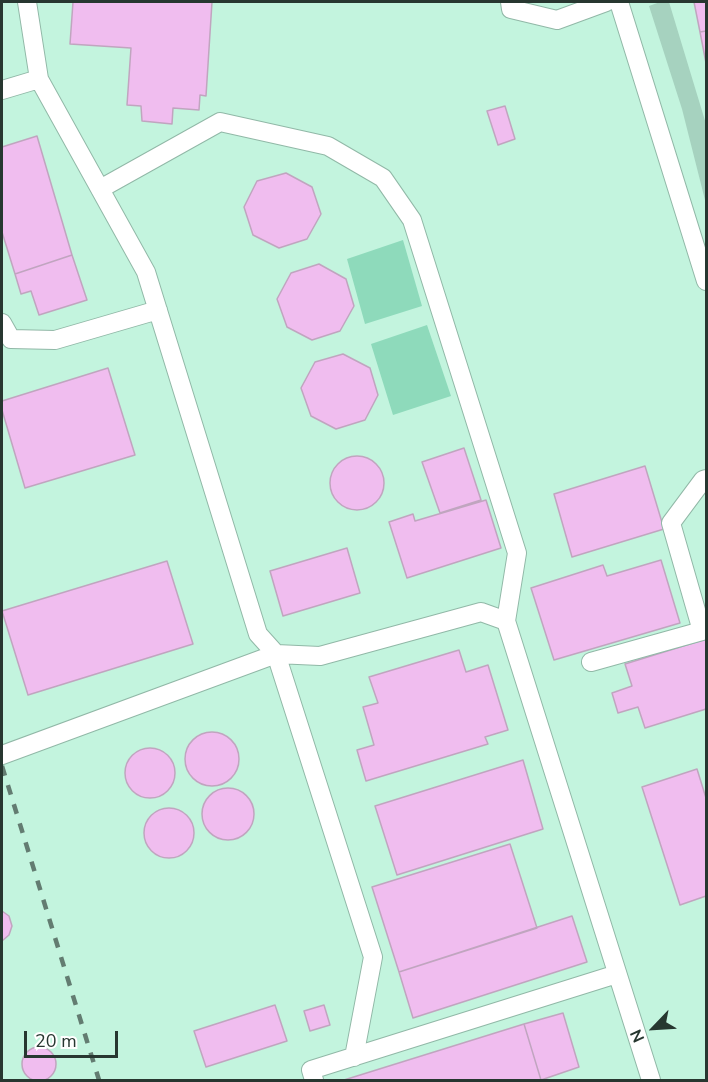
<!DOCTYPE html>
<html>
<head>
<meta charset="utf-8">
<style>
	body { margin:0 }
	#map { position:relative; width:708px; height:1082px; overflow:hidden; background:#d4fdeb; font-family:"Nunito Sans",sans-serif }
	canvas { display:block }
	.frame { position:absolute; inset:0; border:3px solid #273730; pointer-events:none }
	.north { position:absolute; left:624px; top:998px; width:60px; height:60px; -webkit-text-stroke:4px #fff; paint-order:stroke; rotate:245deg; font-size:16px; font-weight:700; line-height:24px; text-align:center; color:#273730 }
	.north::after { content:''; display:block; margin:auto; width:21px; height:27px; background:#273730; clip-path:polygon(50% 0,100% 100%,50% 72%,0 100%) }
	.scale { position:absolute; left:24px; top:1031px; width:94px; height:27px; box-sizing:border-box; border:3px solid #273730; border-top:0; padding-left:8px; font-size:18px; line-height:21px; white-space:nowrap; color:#273730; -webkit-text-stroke:4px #fff; paint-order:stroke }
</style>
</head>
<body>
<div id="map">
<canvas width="708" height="1082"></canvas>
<div class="frame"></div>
<div class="north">N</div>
<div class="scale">20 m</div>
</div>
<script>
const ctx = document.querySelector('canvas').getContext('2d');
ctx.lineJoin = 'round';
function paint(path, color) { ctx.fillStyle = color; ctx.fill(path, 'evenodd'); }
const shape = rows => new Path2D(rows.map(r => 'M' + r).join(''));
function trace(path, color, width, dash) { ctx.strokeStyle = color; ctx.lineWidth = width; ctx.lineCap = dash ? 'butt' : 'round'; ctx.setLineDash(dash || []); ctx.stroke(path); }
paint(shape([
	[2,2,706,2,706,1080,2,1080]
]), '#c3f4de');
paint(shape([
	[660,2,669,2,706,124,706,204,682,109,649,6]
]), '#a6d2bf');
paint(shape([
	[403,240,422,306,365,324,347,259],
	[427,325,451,396,393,415,371,344]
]), '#8edabb');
const building = shape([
	[73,2,212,2,206,96,200,95,199,110,173,108,172,124,142,121,141,106,127,105,131,48,70,44,73,2],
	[694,2,706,2,706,31,700,32,694,2],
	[706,31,706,63,700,32,706,31],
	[505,106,515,139,498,145,487,111,505,106],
	[37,136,72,255,15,274,2,232,2,147,37,136],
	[286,173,312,187,321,214,307,239,279,248,253,235,244,207,257,181,286,173],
	[72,255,87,300,39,315,31,291,21,294,15,274,72,255],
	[319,264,346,279,354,306,340,331,312,340,287,327,277,299,291,273,319,264],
	[343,354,370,368,378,395,365,420,336,429,311,416,301,388,315,362,343,354],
	[108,368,135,455,25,488,2,410,2,401,108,368],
	[464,448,481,500,440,513,422,462,464,448],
	'330 483a27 27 0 1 1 54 0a27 27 0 1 1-54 0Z',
	[645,466,664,529,572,557,554,494,645,466],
	[486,500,501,548,407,578,389,522,413,514,415,521,486,500],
	[347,548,360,593,283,616,270,571,347,548],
	[661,560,680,623,554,660,531,588,603,565,607,576,661,560],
	[167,561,193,644,28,695,2,611,167,561],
	[706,639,706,709,645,728,638,707,618,713,612,693,632,686,625,664,706,639],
	[459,650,466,672,488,665,508,730,485,737,488,744,366,781,357,750,374,745,363,707,378,703,369,677,459,650],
	'185 759a27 27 0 1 1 54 0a27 27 0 1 1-54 0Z',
	'125 773a25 25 0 1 1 50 0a25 25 0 1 1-50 0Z',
	[523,760,543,829,397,875,375,806,523,760],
	[697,769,706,798,706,896,680,905,642,787,697,769],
	'202 814a26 26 0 1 1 52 0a26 26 0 1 1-52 0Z',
	'144 833a25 25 0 1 1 50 0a25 25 0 1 1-50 0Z',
	[510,844,537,928,399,972,372,887,510,844],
	[2,911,9,916,12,926,9,935,2,941,2,911],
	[572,916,587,962,413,1018,399,972,572,916],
	[275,1005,287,1041,206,1067,194,1031,275,1005],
	[324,1005,330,1025,310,1031,304,1011,324,1005],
	[563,1013,579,1067,541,1080,524,1024,563,1013],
	[524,1024,541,1080,344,1080,524,1024],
	'22 1064a17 17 0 1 1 34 0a17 17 0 1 1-34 0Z'
]);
paint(building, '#f0bdef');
trace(building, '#c0a5bf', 1.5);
const service = shape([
	[27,2,39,79,146,272,258,634,276,654,320,656,481,612,506,621,651,1080],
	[510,2,511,9,557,20,606,2],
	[619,2,706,281],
	[2,90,39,79],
	[100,189,220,122,328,146,383,178,412,220,517,553,506,621],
	[2,323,11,339,55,340,158,310],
	[591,662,702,631,671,523,703,480,706,479],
	[2,755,276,654,373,957,354,1057],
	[314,1080,311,1070,617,974]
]);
trace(service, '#91b8a7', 20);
trace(service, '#fff', 18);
trace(shape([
	[2,766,99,1080]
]), '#637c71', 4.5, [10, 10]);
</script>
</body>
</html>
